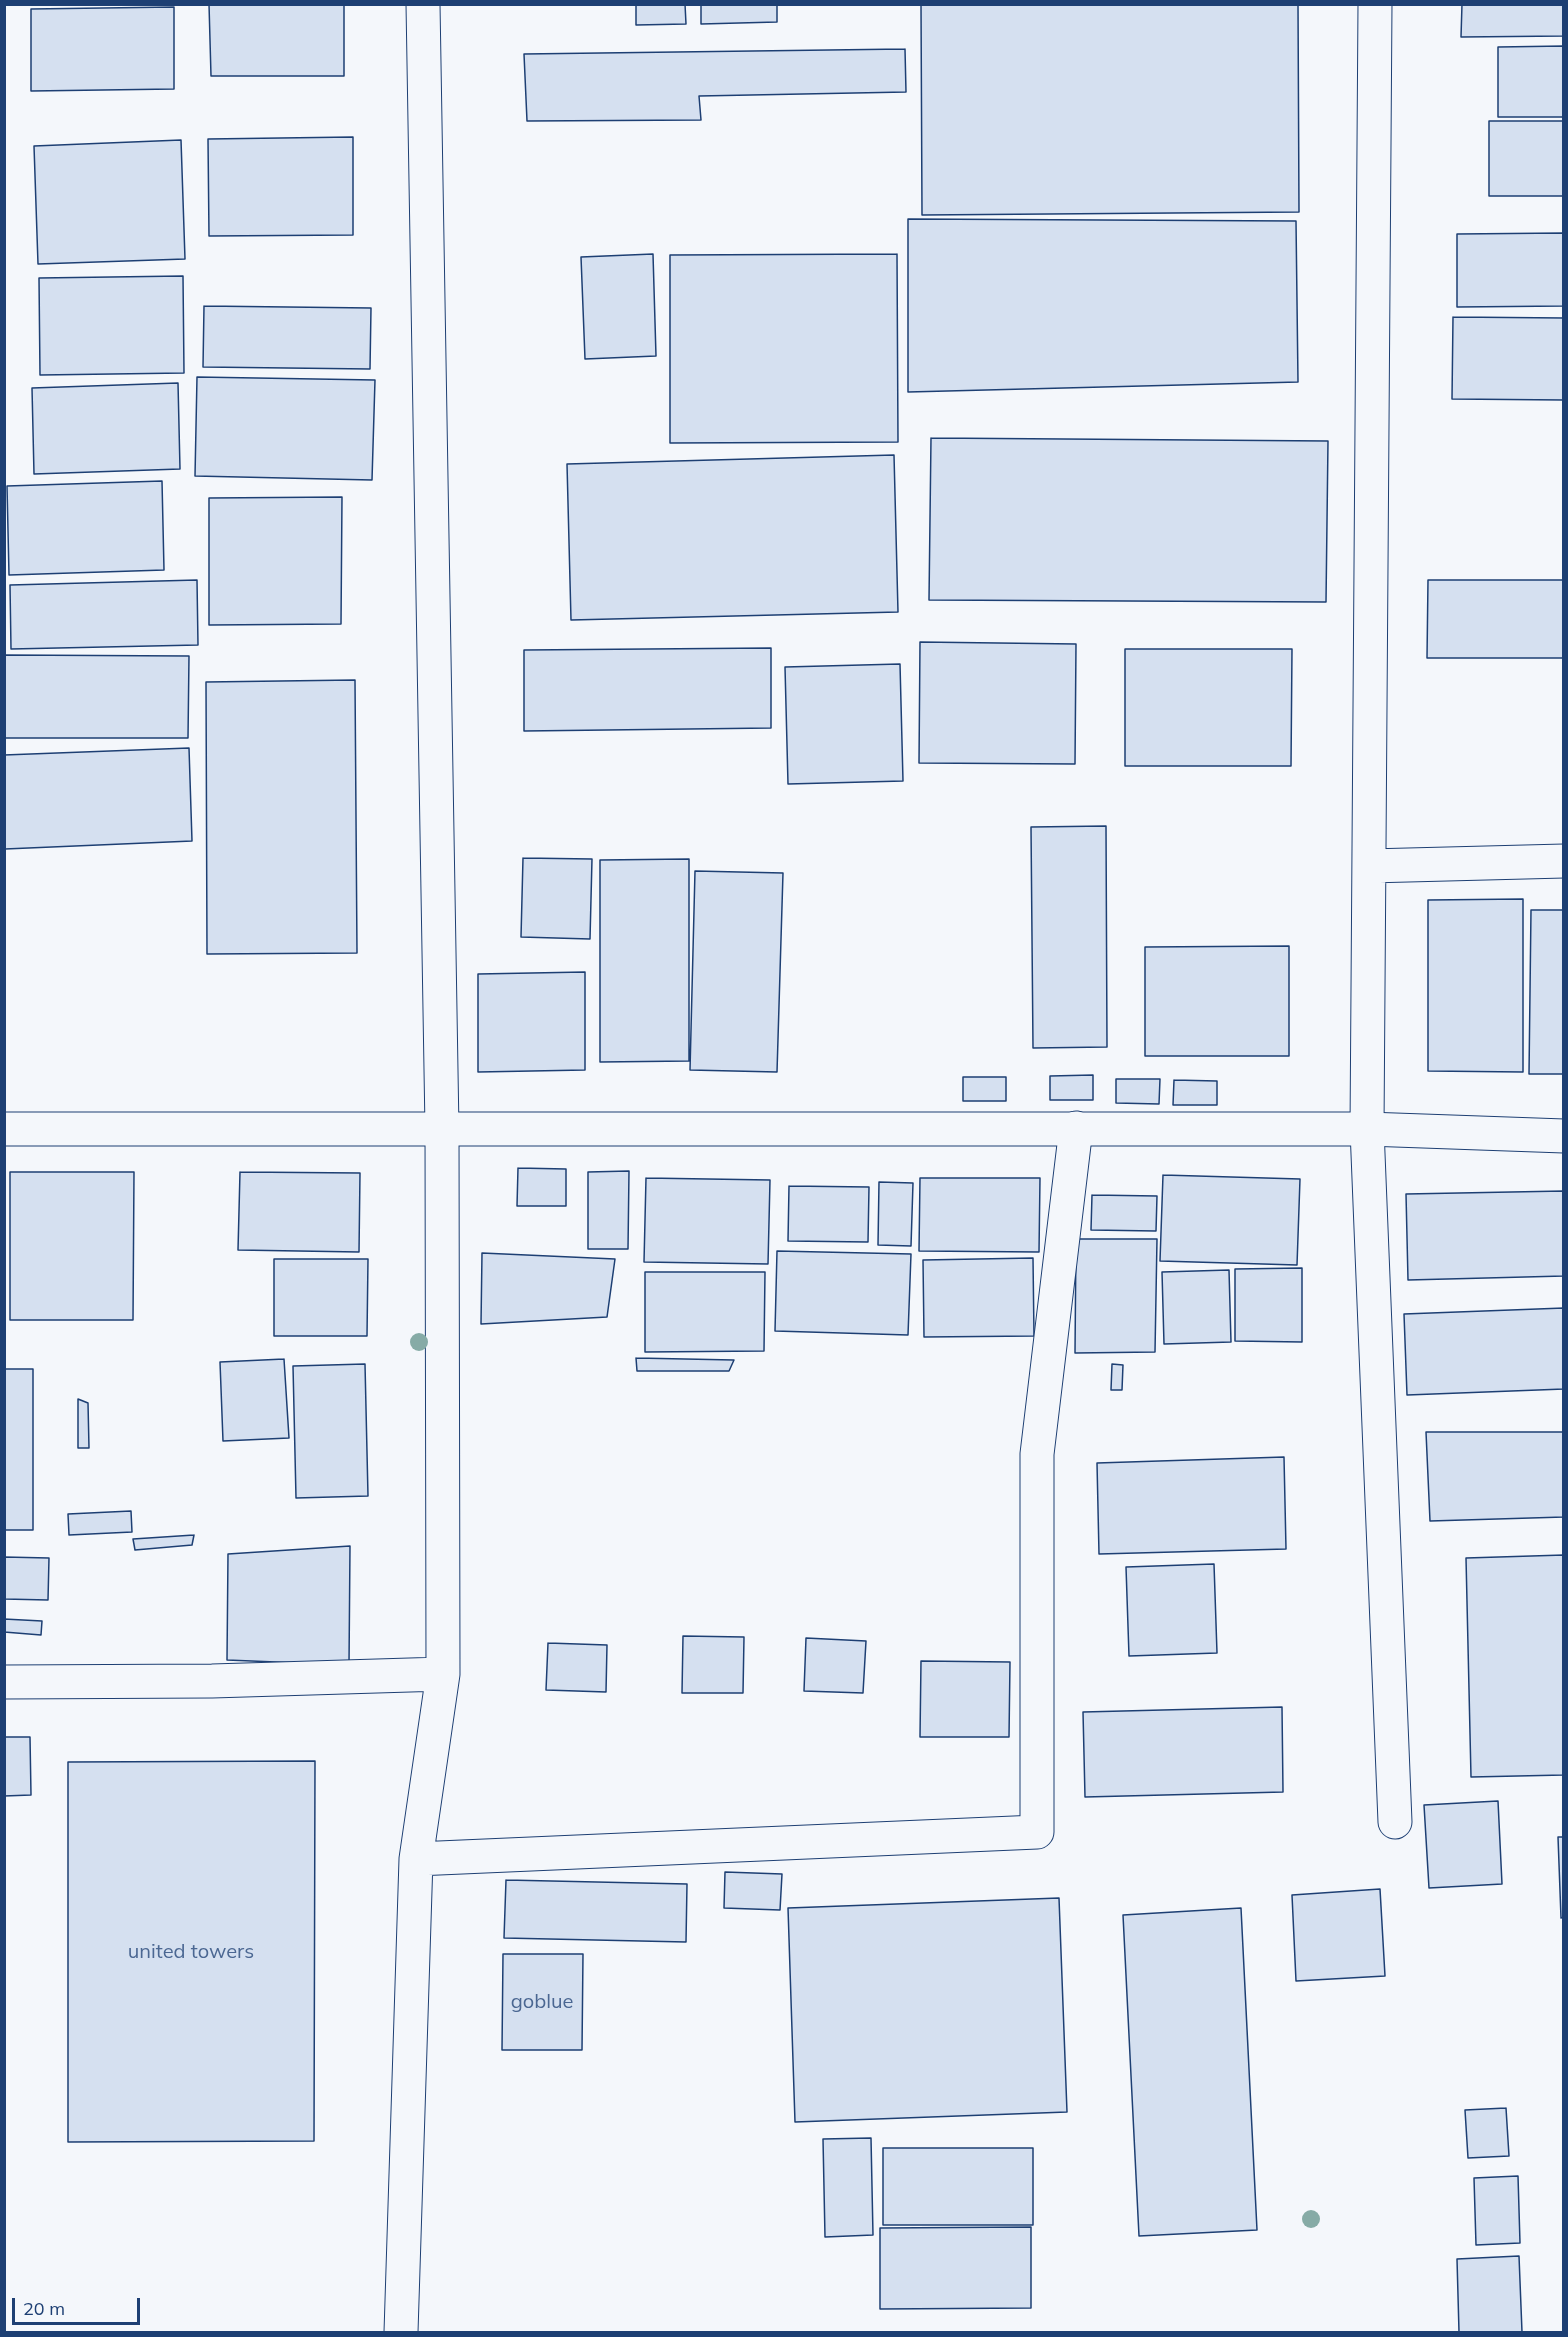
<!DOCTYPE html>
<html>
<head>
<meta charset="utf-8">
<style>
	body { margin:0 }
	#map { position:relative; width:1568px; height:2337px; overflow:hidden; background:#f4f7fb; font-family:Mulish,sans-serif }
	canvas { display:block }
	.frame { position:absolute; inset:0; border:6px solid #1d3f73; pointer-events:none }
	.scale { position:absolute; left:12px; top:2298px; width:128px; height:27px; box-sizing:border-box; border:3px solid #1d3f73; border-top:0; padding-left:8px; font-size:18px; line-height:21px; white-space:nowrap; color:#1d3f73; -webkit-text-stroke:4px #f4f7fb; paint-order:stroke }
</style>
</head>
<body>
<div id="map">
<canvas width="1568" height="2337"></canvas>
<div class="frame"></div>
<div class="scale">20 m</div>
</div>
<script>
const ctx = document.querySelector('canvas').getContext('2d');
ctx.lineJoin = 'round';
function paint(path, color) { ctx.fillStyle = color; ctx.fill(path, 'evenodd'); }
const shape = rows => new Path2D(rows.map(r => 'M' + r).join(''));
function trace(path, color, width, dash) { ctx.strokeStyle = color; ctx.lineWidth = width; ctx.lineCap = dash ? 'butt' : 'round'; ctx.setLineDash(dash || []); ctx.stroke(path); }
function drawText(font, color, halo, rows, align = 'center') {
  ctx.font = font + ' Mulish,sans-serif'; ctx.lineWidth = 4.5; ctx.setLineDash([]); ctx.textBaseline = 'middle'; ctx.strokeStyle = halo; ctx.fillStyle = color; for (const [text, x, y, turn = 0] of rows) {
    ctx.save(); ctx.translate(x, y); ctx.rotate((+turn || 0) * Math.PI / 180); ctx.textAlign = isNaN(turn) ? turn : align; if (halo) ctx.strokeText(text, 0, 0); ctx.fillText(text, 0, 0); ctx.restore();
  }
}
const building = shape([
	[209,4,344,4,344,76,211,76,209,4],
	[636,4,685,4,686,24,636,25,636,4],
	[701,4,777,4,777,22,701,24,701,4],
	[921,4,1298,4,1299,212,922,215,921,4],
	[1462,4,1564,4,1564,36,1461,37,1462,4],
	[174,7,174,89,31,91,31,9,174,7],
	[1564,46,1564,117,1498,117,1498,47,1564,46],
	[905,49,906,92,699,96,701,120,527,121,524,54,905,49],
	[1489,121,1564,121,1564,196,1489,196,1489,121],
	[353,137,353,235,209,236,208,139,353,137],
	[181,140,185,259,38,264,34,146,181,140],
	[908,219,1296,221,1298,382,908,392,908,219],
	[1564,233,1564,306,1457,307,1457,234,1564,233],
	[653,254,656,356,585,359,581,257,653,254],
	[897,254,898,442,670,443,670,255,897,254],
	[183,276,184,373,40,375,39,278,183,276],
	[204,306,371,308,370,369,203,367,204,306],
	[1453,317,1564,318,1564,400,1452,399,1453,317],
	[197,377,375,380,372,480,195,476,197,377],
	[178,383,180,469,34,474,32,388,178,383],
	[931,438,1328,441,1326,602,929,600,931,438],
	[894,455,898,612,571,620,567,464,894,455],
	[162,481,164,570,9,575,7,486,162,481],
	[342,497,341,624,209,625,209,498,342,497],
	[197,580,198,645,11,649,10,585,197,580],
	[1428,580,1564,580,1564,658,1427,658,1428,580],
	[920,642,1076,644,1075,764,919,763,920,642],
	[771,648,771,728,524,731,524,650,771,648],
	[1125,649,1292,649,1291,766,1125,766,1125,649],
	[4,655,189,656,188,738,4,738,4,655],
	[900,664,903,781,788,784,785,667,900,664],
	[355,680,357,953,207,954,206,682,355,680],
	[189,748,192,841,5,849,4,755,189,748],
	[1106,826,1107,1047,1033,1048,1031,827,1106,826],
	[523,858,592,859,590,939,521,937,523,858],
	[689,859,689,1061,600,1062,600,860,689,859],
	[695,871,783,873,777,1072,690,1070,695,871],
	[1523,899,1523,1072,1428,1071,1428,900,1523,899],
	[1531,910,1564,910,1564,1074,1529,1074,1531,910],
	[1289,946,1289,1056,1145,1056,1145,947,1289,946],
	[585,972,585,1070,478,1072,478,974,585,972],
	[1093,1075,1093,1100,1050,1100,1050,1076,1093,1075],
	[963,1077,1006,1077,1006,1101,963,1101,963,1077],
	[1116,1079,1160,1079,1159,1104,1116,1103,1116,1079],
	[1174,1080,1217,1081,1217,1105,1173,1105,1174,1080],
	[518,1168,566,1169,566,1206,517,1206,518,1168],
	[629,1171,628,1249,588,1249,588,1172,629,1171],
	[10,1172,134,1172,133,1320,10,1320,10,1172],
	[240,1172,360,1173,359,1252,238,1250,240,1172],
	[1163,1175,1300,1179,1297,1265,1160,1261,1163,1175],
	[646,1178,770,1180,768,1264,644,1262,646,1178],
	[920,1178,1040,1178,1039,1252,919,1251,920,1178],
	[879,1182,913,1183,911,1246,878,1245,879,1182],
	[789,1186,869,1187,868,1242,788,1241,789,1186],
	[1564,1191,1564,1276,1408,1280,1406,1194,1564,1191],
	[1092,1195,1157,1196,1156,1231,1091,1230,1092,1195],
	[1076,1239,1157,1239,1155,1352,1075,1353,1076,1239],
	[777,1251,911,1254,908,1335,775,1331,777,1251],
	[482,1253,615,1259,607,1317,481,1324,482,1253],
	[1033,1258,1034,1336,924,1337,923,1260,1033,1258],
	[274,1259,368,1259,367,1336,274,1336,274,1259],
	[1302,1268,1302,1342,1235,1341,1235,1269,1302,1268],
	[1229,1270,1231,1342,1164,1344,1162,1272,1229,1270],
	[645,1272,765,1272,764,1351,645,1352,645,1272],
	[1564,1308,1564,1389,1407,1395,1404,1314,1564,1308],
	[636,1358,734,1360,729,1371,637,1371,636,1358],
	[284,1359,289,1438,223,1441,220,1362,284,1359],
	[365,1364,368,1496,296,1498,293,1366,365,1364],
	[1112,1364,1123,1365,1122,1390,1111,1390,1112,1364],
	[4,1369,33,1369,33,1530,4,1530,4,1369],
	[78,1399,88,1403,89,1448,78,1448,78,1399],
	[1426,1432,1564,1432,1564,1517,1430,1521,1426,1432],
	[1284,1457,1286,1549,1099,1554,1097,1463,1284,1457],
	[131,1511,132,1532,69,1535,68,1514,131,1511],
	[194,1535,192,1545,135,1550,133,1539,194,1535],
	[350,1546,349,1665,227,1660,228,1554,350,1546],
	[1564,1555,1564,1775,1471,1777,1466,1558,1564,1555],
	[4,1557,49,1558,48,1600,4,1599,4,1557],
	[1214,1564,1217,1653,1129,1656,1126,1567,1214,1564],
	[4,1619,42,1621,41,1635,4,1632,4,1619],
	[683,1636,744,1637,743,1693,682,1693,683,1636],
	[806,1638,866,1641,863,1693,804,1691,806,1638],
	[548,1643,607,1645,606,1692,546,1690,548,1643],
	[921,1661,1010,1662,1009,1737,920,1737,921,1661],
	[1282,1707,1283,1792,1085,1797,1083,1712,1282,1707],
	[4,1737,30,1737,31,1795,4,1796,4,1737],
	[315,1761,314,2141,68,2142,68,1762,315,1761],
	[1498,1801,1502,1884,1429,1888,1424,1805,1498,1801],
	[1558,1837,1564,1837,1564,1917,1561,1918,1558,1837],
	[725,1872,782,1874,780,1910,724,1908,725,1872],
	[506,1880,687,1884,686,1942,504,1938,506,1880],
	[1380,1889,1385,1976,1296,1981,1292,1895,1380,1889],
	[1059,1898,1067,2112,795,2122,788,1908,1059,1898],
	[1241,1908,1257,2230,1139,2236,1123,1915,1241,1908],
	[503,1954,583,1954,582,2050,502,2050,503,1954],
	[1506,2108,1509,2156,1468,2158,1465,2110,1506,2108],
	[871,2138,873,2235,825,2237,823,2139,871,2138],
	[883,2148,1033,2148,1033,2225,883,2225,883,2148],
	[1518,2176,1520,2243,1476,2245,1474,2178,1518,2176],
	[1031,2227,1031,2308,880,2309,880,2228,1031,2227],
	[1519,2256,1522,2332,1459,2332,1457,2259,1519,2256]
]);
paint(building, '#d5e0f0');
trace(building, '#1d3f73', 1.5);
const street = shape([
	[1375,4,1367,1129,1395,1822],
	[1369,866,1564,861],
	[4,1682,212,1681,443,1674],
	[416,1859,1037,1832,1037,1454,1076,1128],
	[401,2332,416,1859,443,1674,442,1129,423,4]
]);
const secondary = shape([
	[4,1129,1367,1129,1564,1136]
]);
trace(street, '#1d3f73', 35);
trace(secondary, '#1d3f73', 35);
trace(street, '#f4f7fb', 33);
trace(secondary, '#f4f7fb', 33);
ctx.fillStyle = '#86aba6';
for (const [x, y] of [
	[419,1342],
	[1311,2219]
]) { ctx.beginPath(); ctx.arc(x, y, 9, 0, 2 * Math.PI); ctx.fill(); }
drawText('20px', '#4b6792', null, [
	["united towers",191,1952],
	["goblue",542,2002]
]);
</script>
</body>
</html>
